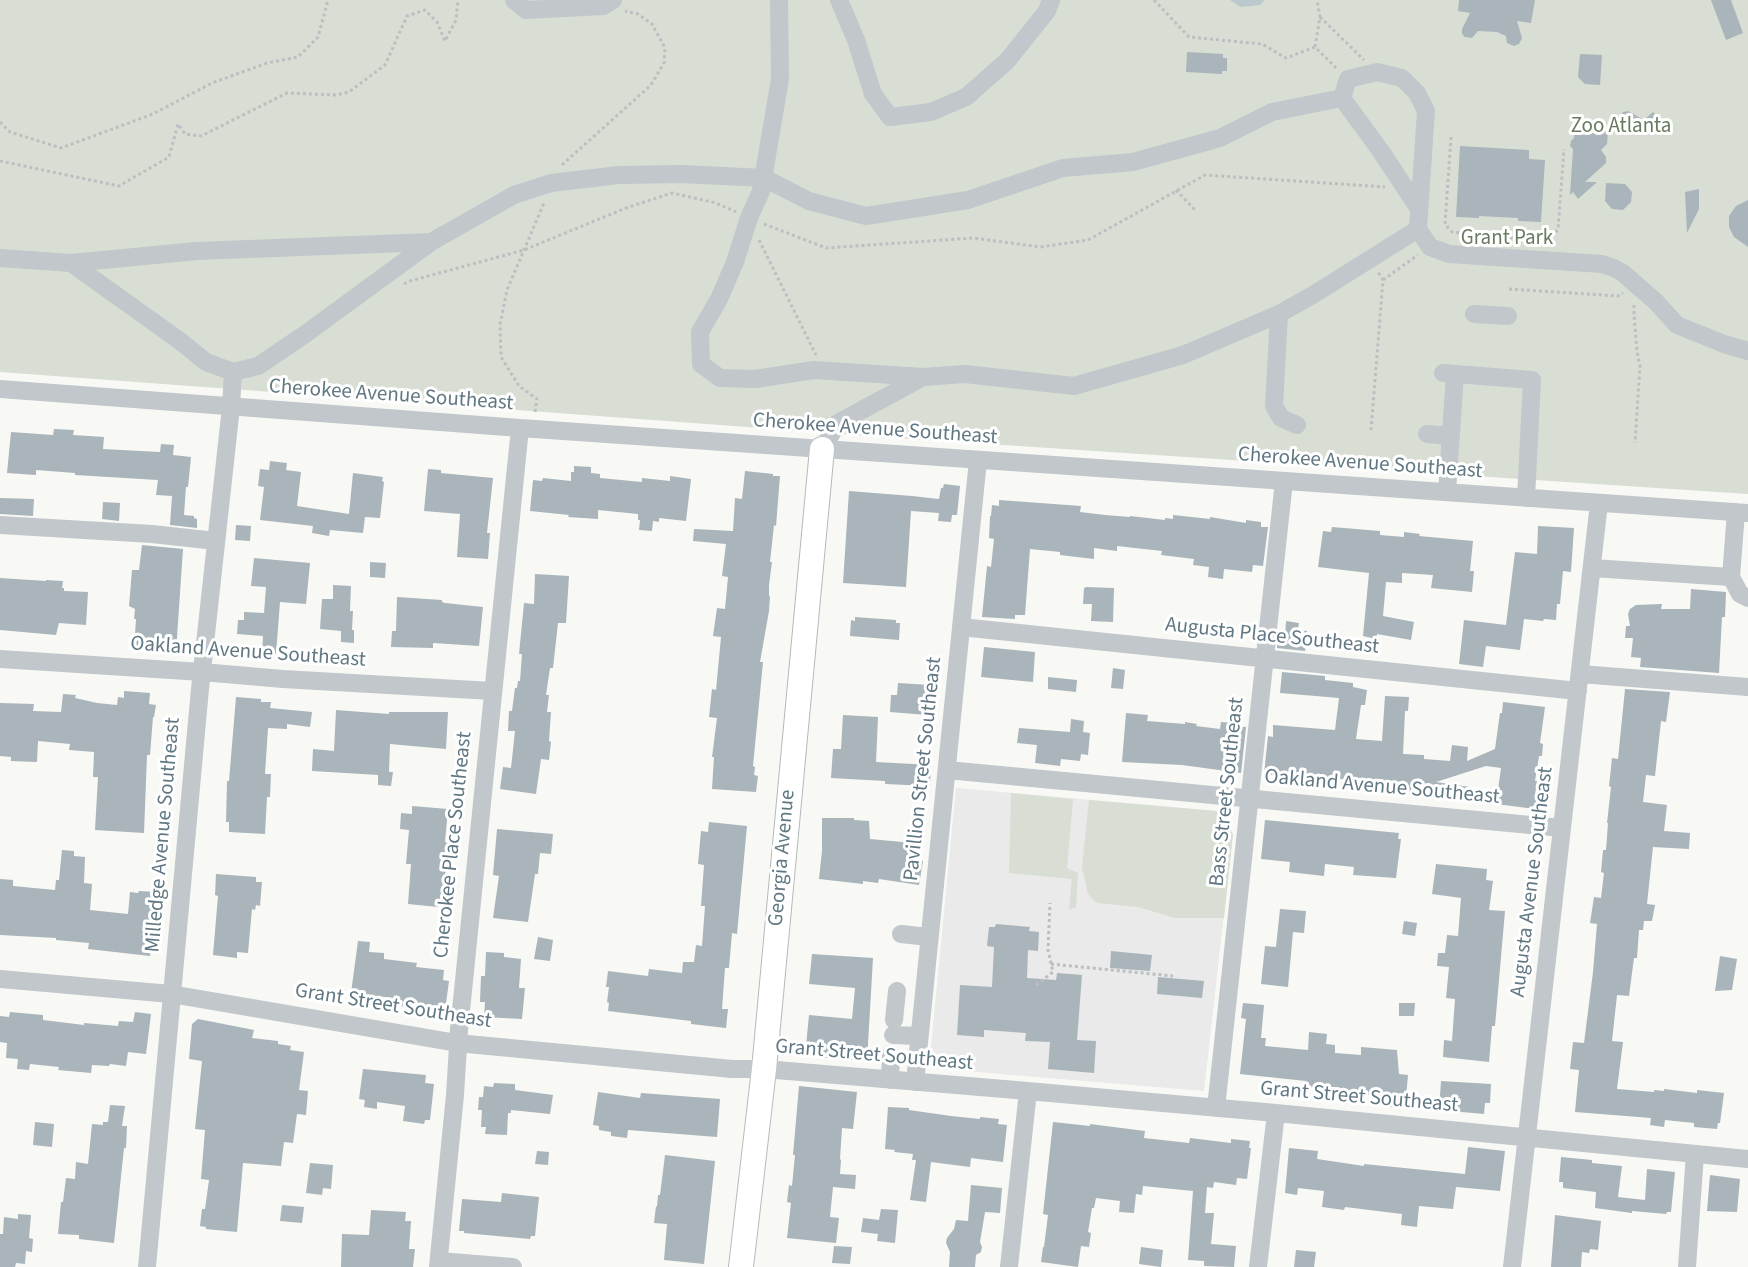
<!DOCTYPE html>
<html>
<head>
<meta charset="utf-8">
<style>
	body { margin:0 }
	canvas { display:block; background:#f8f8f5 }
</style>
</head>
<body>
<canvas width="1748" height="1267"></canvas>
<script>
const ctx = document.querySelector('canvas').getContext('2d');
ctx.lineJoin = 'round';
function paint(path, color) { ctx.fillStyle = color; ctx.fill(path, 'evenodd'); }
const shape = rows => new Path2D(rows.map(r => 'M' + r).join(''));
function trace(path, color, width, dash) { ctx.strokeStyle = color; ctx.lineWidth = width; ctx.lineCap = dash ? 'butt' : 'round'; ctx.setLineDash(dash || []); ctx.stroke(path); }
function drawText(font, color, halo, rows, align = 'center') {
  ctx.font = font + ' "Source Sans 3",sans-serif'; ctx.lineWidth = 6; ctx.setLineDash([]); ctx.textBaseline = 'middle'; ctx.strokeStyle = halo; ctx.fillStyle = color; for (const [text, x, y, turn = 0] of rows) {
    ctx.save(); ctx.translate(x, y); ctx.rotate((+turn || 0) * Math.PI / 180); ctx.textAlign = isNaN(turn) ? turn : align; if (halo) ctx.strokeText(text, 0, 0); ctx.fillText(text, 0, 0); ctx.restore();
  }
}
paint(shape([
	[956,788,1217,811,1233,834,1204,1091,929,1068]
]), '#e9eae9');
paint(shape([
	[0,0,1748,0,1748,494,897,438,0,372],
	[1011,793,1073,799,1067,868,1078,873,1076,908,1069,909,1072,879,1009,873],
	[1089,800,1217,811,1233,834,1224,918,1175,918,1138,907,1097,903,1088,894,1082,867]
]), '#d9ded4');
paint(shape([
	[1230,0,1265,0,1260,5,1241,7]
]), '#b9c9cc');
paint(shape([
	[1459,0,1535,0,1531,23,1517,21,1522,38,1519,44,1514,46,1507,43,1506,36,1497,32,1478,31,1472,38,1465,37,1462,34,1462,29,1470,13,1458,11],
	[1711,0,1731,0,1743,33,1726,40],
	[1187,52,1223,54,1223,58,1227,58,1227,71,1222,71,1222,74,1186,72],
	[1580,54,1602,55,1600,85,1585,84,1578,77],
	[1628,111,1644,120,1653,112,1660,119,1660,123,1658,131,1649,135,1643,134,1637,127,1643,121,1627,125,1618,120,1623,112],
	[1582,120,1597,121,1608,133,1607,144,1601,150,1606,157,1606,163,1585,182,1597,182,1578,199,1573,192,1570,195,1573,149,1570,146,1571,141,1574,138,1575,127],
	[1460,146,1529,150,1529,159,1545,160,1541,222,1518,221,1518,218,1479,216,1479,218,1456,217],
	[1606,183,1625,184,1632,192,1631,202,1623,210,1612,209,1605,201],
	[1699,189,1699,209,1687,233,1685,192],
	[1748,200,1748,247,1734,237,1729,227,1729,216,1736,206],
	[54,429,74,430,73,435,104,437,103,449,160,452,161,444,174,445,173,455,191,457,188,487,186,487,184,515,194,516,194,518,197,519,197,528,170,525,172,496,156,495,158,480,75,475,75,473,36,470,36,475,7,473,11,432,53,435],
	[270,461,287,463,286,470,301,472,297,506,349,514,353,473,383,477,382,481,384,482,380,518,365,517,363,533,330,530,329,536,312,533,313,526,260,520,264,487,258,486,260,469,269,470],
	[574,466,591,467,591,473,600,474,600,478,642,482,642,478,670,481,670,476,691,479,686,521,659,518,659,522,653,521,652,531,639,530,640,520,638,520,638,514,598,510,598,519,568,517,569,515,530,511,533,480,542,481,543,478,571,481,571,472,574,472],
	[428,469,441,470,441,473,493,478,487,533,490,533,488,559,457,557,460,514,424,511],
	[745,471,773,474,773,476,780,476,776,526,774,525,770,562,772,562,769,585,769,596,770,596,769,611,760,662,763,662,753,766,755,767,754,775,758,776,756,792,712,789,714,757,712,757,717,718,709,717,712,689,716,690,721,637,713,636,717,608,725,609,728,577,722,576,726,544,693,541,694,529,733,531,735,498,742,499],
	[944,484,960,486,957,515,952,515,951,522,938,521,939,513,911,511,906,587,843,583,849,491,912,496,939,499,941,488,943,488],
	[0,498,34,499,33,516,0,514],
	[999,500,1081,506,1080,512,1105,515,1130,517,1130,516,1165,520,1165,518,1173,519,1173,515,1210,519,1210,517,1246,523,1246,520,1261,522,1261,527,1268,527,1263,566,1253,565,1252,572,1224,569,1223,579,1208,577,1209,567,1193,565,1194,559,1161,555,1162,551,1117,546,1117,551,1094,548,1094,559,1060,555,1060,552,1030,549,1025,615,1015,615,1015,619,982,617,987,566,991,567,994,539,989,538,990,516,991,516,992,505,999,506],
	[103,502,120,503,119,521,102,519],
	[236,525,251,526,250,541,235,540],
	[1538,526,1574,528,1571,572,1563,571,1560,604,1557,604,1556,620,1544,619,1543,621,1524,619,1520,650,1486,646,1483,667,1459,664,1464,620,1506,625,1515,552,1537,554],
	[1332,527,1380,531,1380,535,1404,537,1404,532,1420,534,1419,536,1473,541,1470,571,1474,571,1472,592,1431,588,1433,575,1402,573,1402,583,1386,582,1383,616,1414,622,1411,640,1377,634,1376,639,1363,636,1369,573,1318,567,1323,531,1331,532],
	[142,545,183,549,176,652,134,650,136,619,134,619,135,609,129,606,132,570,139,570],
	[254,558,310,563,306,604,280,602,276,654,262,653,263,636,237,634,238,620,244,620,244,612,264,613,266,587,251,586],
	[370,562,386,563,385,578,370,577],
	[535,574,569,576,566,623,558,623,553,668,550,668,546,695,549,695,547,712,551,712,549,741,551,742,549,760,541,759,536,794,500,789,503,767,511,768,515,731,508,731,509,711,512,711,515,688,517,688,518,681,520,681,522,654,519,654,524,603,534,604],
	[0,578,46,581,46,580,63,581,62,588,64,588,64,591,88,592,86,625,59,623,56,635,0,630],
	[333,585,351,586,350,611,353,611,352,630,354,630,354,643,341,642,341,631,320,629,322,599,333,599],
	[1086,587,1114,588,1113,622,1091,621,1092,604,1083,604,1084,588],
	[1691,589,1726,592,1725,617,1722,617,1719,673,1640,667,1641,658,1631,657,1633,638,1625,638,1626,626,1630,626,1628,614,1630,609,1636,605,1662,604,1661,609,1690,609],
	[397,597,442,600,442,602,445,603,483,607,479,646,433,643,433,648,391,647,392,631,396,631],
	[855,617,896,620,896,623,900,623,899,640,850,636,851,620,855,621],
	[1286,621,1299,623,1298,630,1307,631,1305,651,1277,648,1278,636,1285,637],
	[984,647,1035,652,1033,682,981,677],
	[1113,668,1125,670,1123,689,1111,688],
	[1282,672,1325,676,1325,680,1353,683,1353,687,1367,690,1365,705,1361,705,1356,739,1382,741,1385,696,1409,697,1408,711,1405,711,1403,754,1424,755,1424,759,1450,761,1452,745,1468,747,1467,761,1495,749,1500,713,1502,713,1503,702,1545,707,1540,743,1543,744,1542,756,1539,756,1535,781,1537,781,1535,795,1537,795,1535,809,1496,804,1501,768,1486,766,1436,782,1470,787,1468,798,1409,793,1410,789,1379,786,1379,780,1350,777,1350,780,1294,774,1294,777,1264,774,1268,736,1273,737,1273,725,1335,730,1339,698,1280,693],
	[1048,677,1077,680,1076,692,1048,689],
	[898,683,930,685,927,715,890,712,891,695,897,695],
	[1625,689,1670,692,1666,722,1661,721,1655,776,1646,775,1643,802,1667,805,1664,831,1690,833,1689,849,1653,847,1647,904,1655,905,1652,921,1644,921,1643,930,1639,930,1637,958,1634,958,1629,996,1617,995,1612,1041,1623,1042,1617,1089,1654,1092,1654,1090,1664,1091,1664,1089,1697,1093,1697,1090,1724,1093,1720,1123,1718,1123,1717,1129,1694,1127,1694,1123,1665,1120,1664,1127,1650,1125,1651,1118,1575,1112,1579,1070,1570,1069,1573,1042,1584,1043,1593,972,1597,924,1590,923,1594,897,1601,898,1604,873,1601,872,1603,850,1606,850,1608,823,1607,823,1611,787,1609,786,1612,758,1618,759],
	[124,691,150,693,149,704,156,705,154,717,153,717,150,755,147,755,144,833,95,830,98,777,93,777,94,752,69,750,70,744,38,741,37,762,11,761,11,757,0,756,0,703,34,704,33,711,61,712,63,694,76,695,75,698,97,703,117,705,118,697,124,698],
	[236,697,261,699,261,702,271,702,270,708,312,712,310,727,287,724,287,729,268,728,265,774,271,774,270,797,267,797,265,834,229,832,229,822,226,822,227,781,229,781],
	[336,710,389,714,389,712,448,712,446,749,390,744,389,772,393,772,391,786,378,785,378,775,312,771,313,749,334,751],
	[1126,713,1148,715,1147,721,1185,724,1185,722,1197,724,1196,726,1220,729,1221,722,1233,723,1233,726,1246,727,1241,773,1182,765,1122,762],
	[843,715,878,717,876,762,931,765,930,786,885,784,885,781,831,778,833,749,841,749],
	[1071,719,1084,721,1083,732,1090,733,1088,755,1081,754,1080,761,1061,759,1060,766,1035,763,1037,745,1017,743,1019,728,1070,732],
	[412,806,448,809,445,842,448,843,445,876,448,876,447,889,446,889,445,903,439,902,438,907,408,904,411,864,406,864,409,830,400,829,401,813,412,814],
	[822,818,854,818,854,820,869,821,870,839,913,843,912,859,923,861,919,885,879,879,878,883,863,881,863,884,819,879,822,851],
	[1265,820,1399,833,1398,839,1401,839,1396,878,1353,875,1354,867,1325,864,1324,876,1289,872,1290,862,1261,859],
	[709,822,747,826,737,934,732,933,729,968,725,968,722,1009,728,1009,726,1028,691,1024,691,1021,608,1011,609,1003,607,1002,609,987,606,987,608,971,648,976,649,969,682,973,683,962,694,962,696,945,702,946,705,906,701,906,704,865,698,864,701,831,708,832],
	[497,829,553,834,551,854,540,853,538,874,535,874,528,922,493,918,499,876,493,875],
	[62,850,74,851,74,856,85,857,84,883,92,884,90,910,128,914,130,892,138,893,139,891,156,892,150,956,88,949,89,943,56,940,56,938,0,935,0,879,13,880,13,886,55,890,56,880,59,880],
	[1436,864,1487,869,1486,880,1493,881,1489,910,1505,911,1495,1026,1492,1026,1489,1062,1443,1057,1444,1040,1452,1041,1455,999,1446,998,1449,967,1437,966,1438,953,1445,953,1447,935,1458,936,1461,898,1432,894],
	[216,874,256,877,256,882,262,882,260,906,256,905,255,910,252,909,248,953,237,952,237,958,213,955,218,896,215,895],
	[1280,909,1306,911,1304,933,1293,932,1288,987,1261,984,1265,946,1276,947],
	[1404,921,1417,923,1415,936,1402,934],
	[996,924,1030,927,1029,931,1039,932,1038,951,1028,950,1027,978,1056,980,1057,973,1082,975,1077,1040,1096,1041,1094,1073,1048,1069,1050,1042,1025,1041,1026,1033,984,1030,984,1037,957,1035,960,985,992,987,994,947,987,946,989,927,995,927],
	[538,937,553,940,550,961,534,959],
	[358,941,370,942,369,952,384,953,384,959,417,963,416,967,444,970,443,980,449,981,445,1011,392,1005,393,998,351,993],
	[1111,951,1152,955,1150,971,1110,968],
	[486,952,504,953,504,957,521,959,519,988,525,988,522,1019,484,1017,485,1002,480,1002,481,976,485,976],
	[812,954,873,958,867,1061,805,1056,809,1015,852,1019,855,988,809,984],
	[1720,956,1737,959,1732,990,1715,991],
	[1158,977,1204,981,1202,998,1157,994],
	[1243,1003,1264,1005,1261,1038,1266,1038,1265,1046,1308,1050,1309,1032,1327,1034,1326,1044,1335,1045,1335,1053,1361,1055,1361,1047,1397,1050,1399,1074,1408,1075,1405,1108,1390,1107,1390,1104,1384,1103,1384,1096,1344,1093,1344,1090,1305,1087,1306,1081,1240,1074,1246,1019,1241,1018],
	[1399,1003,1415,1003,1414,1016,1399,1016],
	[10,1012,43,1015,43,1020,84,1025,84,1023,118,1026,119,1021,133,1022,135,1012,151,1014,146,1054,128,1052,126,1066,110,1064,109,1066,92,1065,91,1073,58,1070,59,1067,30,1064,29,1070,17,1069,18,1059,6,1058,7,1043,0,1042,0,1016,9,1017],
	[198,1019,254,1030,252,1038,278,1041,278,1044,291,1046,290,1050,304,1052,299,1090,308,1091,306,1115,297,1114,293,1143,284,1142,281,1166,243,1163,237,1232,206,1229,206,1227,200,1226,202,1209,205,1209,209,1180,201,1179,205,1130,195,1129,202,1061,189,1059,192,1024],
	[363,1069,426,1075,425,1083,434,1084,430,1120,425,1120,424,1124,403,1121,405,1106,377,1102,377,1109,364,1107,365,1100,359,1099],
	[1441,1081,1491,1084,1490,1103,1485,1103,1484,1114,1439,1110],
	[494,1083,515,1084,515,1090,553,1095,550,1114,511,1110,511,1113,508,1113,507,1135,485,1134,486,1127,481,1127,482,1110,478,1110,479,1097,483,1097,484,1086,493,1087],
	[799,1086,857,1092,853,1129,842,1128,840,1159,841,1160,840,1174,856,1175,855,1189,833,1187,830,1217,839,1218,836,1243,787,1238,791,1203,787,1202,789,1185,792,1186,795,1155,793,1155],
	[598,1092,640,1098,641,1093,720,1099,717,1137,628,1130,627,1138,611,1136,611,1132,599,1130,599,1126,593,1125],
	[110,1105,125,1106,122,1126,127,1126,126,1148,124,1148,114,1243,79,1239,79,1235,58,1234,61,1202,63,1202,66,1178,75,1179,76,1162,88,1164,92,1124,103,1125,103,1122,108,1122],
	[888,1107,909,1108,909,1110,951,1116,980,1119,980,1117,999,1119,998,1124,1007,1125,1003,1162,971,1158,970,1167,931,1162,926,1202,910,1200,916,1160,912,1160,913,1154,894,1152,895,1150,885,1149],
	[35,1122,54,1124,52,1147,33,1145],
	[1053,1122,1090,1126,1090,1124,1145,1131,1144,1138,1189,1143,1190,1138,1231,1143,1231,1139,1250,1141,1249,1148,1251,1148,1247,1179,1237,1178,1236,1185,1214,1182,1213,1188,1207,1187,1205,1213,1214,1213,1211,1244,1236,1246,1234,1267,1204,1266,1204,1261,1188,1260,1193,1191,1143,1186,1142,1195,1136,1194,1134,1213,1119,1212,1120,1201,1096,1198,1094,1208,1092,1208,1088,1232,1091,1233,1089,1247,1081,1246,1078,1267,1041,1262,1043,1247,1044,1247,1048,1215,1043,1214],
	[1468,1147,1505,1151,1500,1191,1456,1187,1453,1209,1419,1206,1417,1227,1401,1225,1402,1214,1345,1207,1344,1210,1322,1207,1324,1191,1298,1188,1297,1195,1285,1193,1289,1148,1318,1151,1317,1159,1364,1166,1364,1164,1465,1174],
	[537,1151,549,1152,548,1165,535,1164],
	[665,1155,715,1161,704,1264,664,1260,667,1224,654,1223,656,1206,657,1207,658,1195,660,1195],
	[1561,1157,1592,1160,1592,1163,1622,1166,1618,1197,1645,1200,1647,1169,1675,1172,1671,1212,1667,1212,1666,1214,1632,1211,1632,1213,1595,1208,1596,1192,1563,1188,1563,1182,1559,1182],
	[310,1163,333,1165,331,1189,323,1188,322,1195,306,1193],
	[1710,1175,1740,1179,1737,1212,1707,1211],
	[971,1185,1002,1188,1000,1213,985,1212,980,1242,982,1247,981,1252,976,1255,975,1267,949,1267,950,1252,946,1243,947,1238,954,1229,956,1220,968,1221],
	[502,1193,539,1197,535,1236,531,1236,530,1239,464,1233,464,1231,459,1231,462,1199,501,1202],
	[282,1205,304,1207,302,1223,280,1221],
	[881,1209,898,1210,895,1243,877,1241,878,1234,861,1232,863,1218,879,1220],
	[371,1210,406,1212,405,1221,411,1221,409,1249,415,1249,413,1267,341,1267,342,1234,369,1235],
	[18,1214,31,1215,29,1238,33,1239,32,1252,26,1251,25,1264,16,1263,15,1267,0,1267,0,1234,3,1234,4,1217,18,1219],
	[1555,1215,1601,1221,1598,1250,1590,1249,1589,1253,1582,1252,1581,1267,1551,1267],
	[834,1246,852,1247,850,1264,832,1263],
	[1141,1247,1163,1250,1161,1267,1139,1264],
	[1296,1250,1316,1252,1314,1267,1294,1267]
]), '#a9b5ba');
const major = shape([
	[741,1267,764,1069,822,449]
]);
trace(major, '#b4bbbe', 26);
trace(shape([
	[1154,0,1189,37,1262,44,1286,58,1315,47,1336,68],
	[1320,17,1364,60],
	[1315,47,1320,17,1317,0],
	[0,122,10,132,61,148,153,114,212,83,267,63,298,57,318,37,327,4,327,0],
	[1451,137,1445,224,1452,232,1512,238,1544,240,1558,230,1564,149],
	[0,161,119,186,169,157,178,124,185,134,201,136,287,93,335,95,349,92,385,65,407,16,425,10,437,22,445,41,456,20,458,0],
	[562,165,651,85,664,63,665,48,652,24,638,14,625,11],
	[1176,190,1195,210],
	[764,224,826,248,973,238,1040,247,1088,240,1205,175,1385,187],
	[759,240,816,355],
	[1383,280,1418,255],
	[404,284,410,281,524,250,626,208,672,193,716,203,736,212],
	[1509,289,1618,296,1623,293],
	[1634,305,1634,314,1637,352,1640,366,1635,443],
	[535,412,537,399,519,386,501,357,500,325,507,290,544,203],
	[1371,430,1383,280,1378,272],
	[1051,964,1173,976],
	[1036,985,1053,972,1048,950,1050,903]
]), '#bbbfc2', 3, [3, 3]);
trace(shape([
	[514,0,526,10,603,6,613,0],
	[779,0,780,79,761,191,749,218,735,262,719,299,700,332,701,364,720,378,755,379,814,370,923,377],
	[839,0,856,40,873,94,890,117,931,112,966,97,1007,61,1047,11,1051,0],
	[1418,229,1430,247,1449,254,1602,264,1614,268,1623,273,1656,302,1677,325,1724,344,1748,351],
	[0,258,71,263,197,251,431,242],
	[71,263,180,341,206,362,233,372,258,366,304,335,431,242,514,195,551,183,619,175,681,174,764,178,809,201,866,216,968,200,1063,168,1133,162,1220,138,1272,112,1342,98],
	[1279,314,1274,406,1281,418,1297,425],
	[1474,314,1508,316],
	[1443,373,1532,380,1526,498],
	[0,389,520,428,1748,513],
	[1427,434,1451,436],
	[822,449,838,423,923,377,965,374,1074,386,1183,355,1279,314,1316,293,1418,229,1426,111,1417,93,1402,78,1377,72,1348,79,1342,98,1380,150,1419,209],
	[1447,492,1455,374],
	[0,525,152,534,216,541],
	[1592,568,1731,577],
	[1731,577,1736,512],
	[1731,577,1740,594,1748,598],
	[961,627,1578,691],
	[0,659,202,672,283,679,492,691],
	[1580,674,1748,687],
	[947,770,1562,828],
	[901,934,929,937],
	[0,979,171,994,457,1043,732,1069,764,1069,1016,1090,1276,1113,1748,1159],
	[894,1020,897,991],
	[893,1035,919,1036],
	[890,1080,891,1054],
	[915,1082,978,460],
	[1216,1108,1284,481],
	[439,1261,513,1267],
	[147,1267,200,689,231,407,233,372],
	[438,1267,455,1095,459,1030,520,428],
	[1009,1267,1028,1091],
	[1258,1267,1276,1113],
	[1512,1267,1599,503],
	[1687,1267,1695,1154]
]), '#c1c7ca', 18);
trace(major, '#fff', 24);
drawText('21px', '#687a60', '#fff', [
	["Zoo Atlanta",1621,127],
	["Grant Park",1507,239]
]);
drawText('21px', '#617883', '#fff', [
	["Cherokee Avenue Southeast",391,396,4],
	["Cherokee Avenue Southeast",875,430,4],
	["Cherokee Avenue Southeast",1360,464,4],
	["Augusta Place Southeast",1272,637,6],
	["Oakland Avenue Southeast",248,653,4],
	["Pavillion Street Southeast",924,769,-84],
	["Oakland Avenue Southeast",1382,788,5],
	["Bass Street Southeast",1228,792,-84],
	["Milledge Avenue Southeast",164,835,-85],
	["Cherokee Place Southeast",454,845,-84],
	["Georgia Avenue",783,858,-85],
	["Augusta Avenue Southeast",1533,882,-83],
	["Grant Street Southeast",393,1007,9],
	["Grant Street Southeast",874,1056,5],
	["Grant Street Southeast",1359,1098,5]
]);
</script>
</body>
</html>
